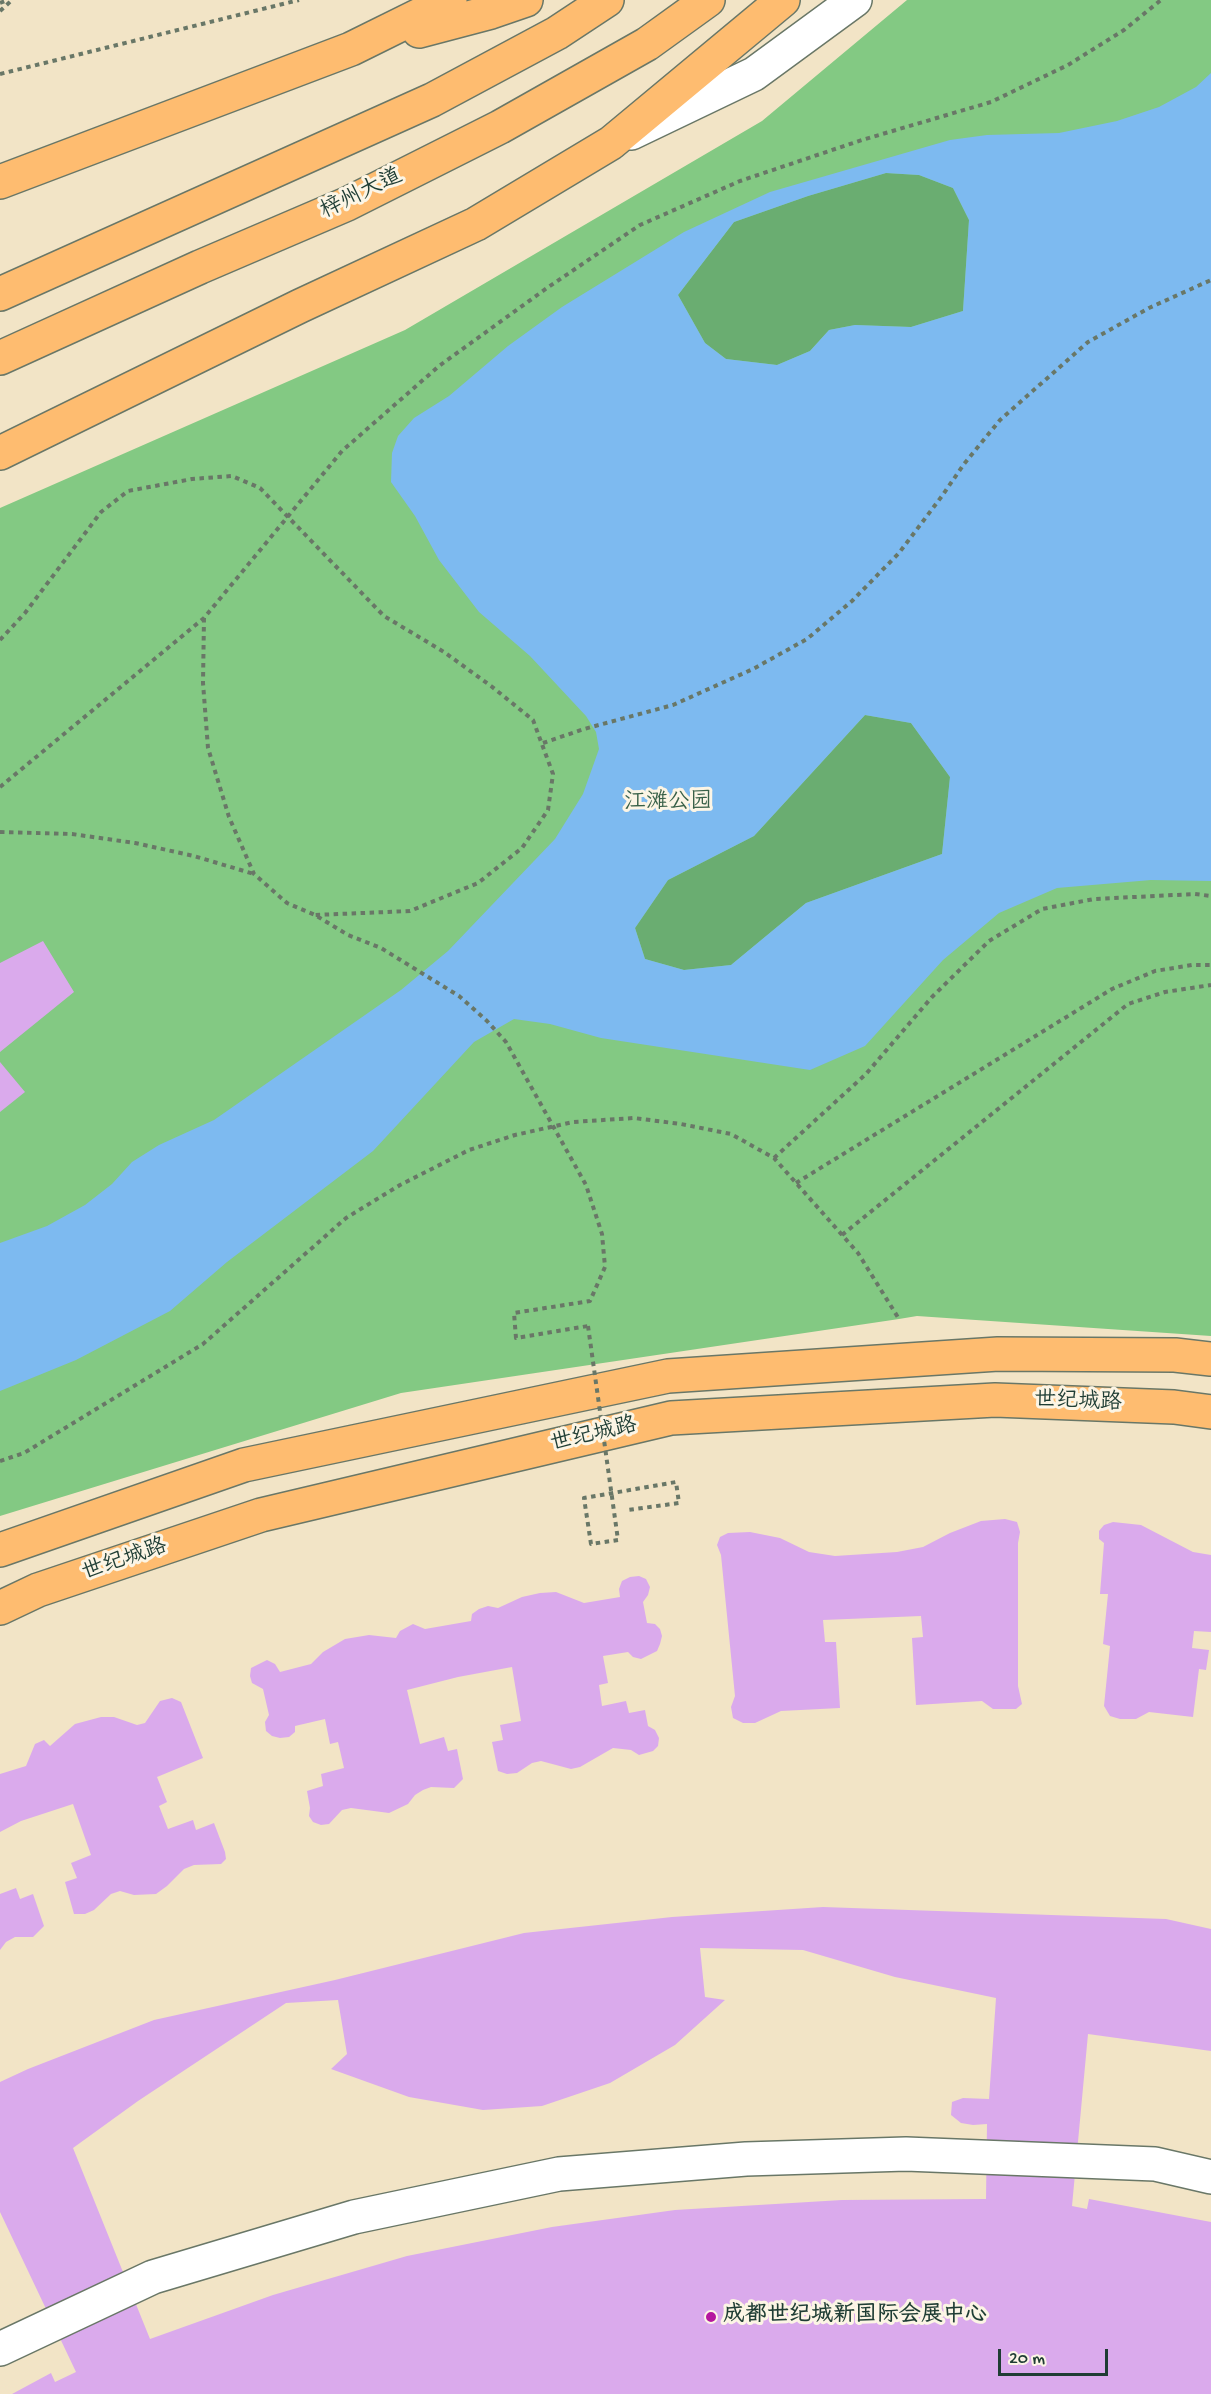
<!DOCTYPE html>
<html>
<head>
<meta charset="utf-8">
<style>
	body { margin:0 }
	#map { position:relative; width:1211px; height:2394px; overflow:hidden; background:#f2e4c6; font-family:"Gochi Hand",sans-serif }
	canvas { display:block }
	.scale { position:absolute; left:998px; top:2349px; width:110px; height:27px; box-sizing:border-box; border:3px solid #1f3d34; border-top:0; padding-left:8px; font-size:18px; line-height:21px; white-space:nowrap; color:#1f3d34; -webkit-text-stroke:4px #fcf5e5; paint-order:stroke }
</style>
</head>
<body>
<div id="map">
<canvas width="1211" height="2394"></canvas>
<div class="scale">20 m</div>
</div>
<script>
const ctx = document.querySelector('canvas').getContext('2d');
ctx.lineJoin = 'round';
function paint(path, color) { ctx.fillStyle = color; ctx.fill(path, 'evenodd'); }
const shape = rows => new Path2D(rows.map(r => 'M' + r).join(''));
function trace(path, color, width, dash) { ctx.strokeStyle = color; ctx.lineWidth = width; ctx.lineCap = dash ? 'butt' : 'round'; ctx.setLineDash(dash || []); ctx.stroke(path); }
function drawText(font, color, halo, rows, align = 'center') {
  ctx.font = font + ' "Gochi Hand","LXGW WenKai TC",sans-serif'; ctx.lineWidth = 6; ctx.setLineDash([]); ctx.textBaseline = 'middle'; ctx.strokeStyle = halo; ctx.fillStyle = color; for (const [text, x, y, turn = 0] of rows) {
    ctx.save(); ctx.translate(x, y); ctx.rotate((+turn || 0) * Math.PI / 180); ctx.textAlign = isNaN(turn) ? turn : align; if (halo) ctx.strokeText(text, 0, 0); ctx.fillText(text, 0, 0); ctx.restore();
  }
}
paint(shape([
	[907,0,1211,0,1211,1336,917,1316,899,1319,401,1393,0,1516,0,508,405,330,762,121]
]), '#83c983');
paint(shape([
	[886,173,919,175,953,188,969,220,963,311,911,327,855,325,829,330,810,351,777,365,726,359,705,343,678,295,734,222,808,196],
	[865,715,911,723,950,777,942,854,806,903,731,965,684,970,645,959,635,928,668,880,754,836]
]), '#6aad71');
paint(shape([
	[1211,73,1211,881,1151,880,1057,888,999,913,943,960,865,1046,810,1070,601,1038,550,1024,514,1019,474,1042,373,1151,227,1262,170,1311,76,1360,0,1391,0,1243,47,1226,85,1205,112,1184,132,1162,159,1145,214,1120,401,990,448,951,555,839,583,794,599,749,596,732,586,716,530,656,479,612,439,560,415,516,391,482,392,453,398,436,414,418,449,396,508,346,562,307,684,232,770,192,950,140,987,135,1059,133,1117,121,1159,107,1196,87],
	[886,173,919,175,953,188,969,220,963,311,911,327,855,325,829,330,810,351,777,365,726,359,705,343,678,295,734,222,808,196],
	[865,715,911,723,950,777,942,854,806,903,731,965,684,970,645,959,635,928,668,880,754,836]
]), '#7dbaf0');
paint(shape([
	[43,941,74,992,0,1052,0,963],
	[0,1062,25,1092,0,1112],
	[1005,1519,1017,1522,1020,1532,1018,1543,1018,1686,1022,1704,1016,1709,993,1709,982,1701,916,1705,912,1638,923,1637,921,1616,823,1620,825,1642,836,1642,840,1708,781,1711,755,1723,743,1723,733,1718,731,1707,735,1696,721,1555,717,1545,720,1537,728,1533,750,1532,780,1538,809,1552,835,1556,897,1552,923,1547,950,1533,981,1521],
	[1113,1522,1141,1525,1193,1552,1211,1555,1211,1632,1194,1631,1192,1648,1209,1650,1206,1670,1199,1669,1193,1717,1149,1712,1136,1719,1120,1719,1110,1716,1104,1706,1110,1646,1103,1644,1108,1594,1100,1594,1104,1543,1099,1539,1099,1531,1104,1525],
	[639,1576,646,1579,650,1587,648,1595,643,1602,647,1623,655,1624,660,1629,662,1636,660,1644,657,1651,641,1659,633,1657,628,1652,603,1656,608,1683,599,1685,602,1706,626,1701,629,1713,645,1710,648,1726,655,1730,659,1738,658,1746,653,1751,639,1755,631,1750,613,1748,580,1767,571,1769,541,1761,532,1763,517,1773,507,1774,498,1771,492,1742,503,1740,500,1725,521,1721,512,1667,458,1677,407,1690,420,1744,444,1737,448,1751,457,1749,463,1779,454,1788,431,1787,423,1790,415,1795,408,1804,389,1813,351,1808,342,1810,329,1824,321,1825,313,1822,309,1816,310,1808,307,1791,323,1786,321,1774,344,1768,338,1742,330,1744,325,1719,295,1726,295,1732,289,1737,280,1738,272,1736,266,1731,265,1722,269,1715,263,1689,252,1683,250,1676,251,1668,267,1660,275,1664,280,1672,311,1664,323,1652,345,1639,369,1635,396,1638,400,1631,413,1624,425,1629,471,1621,472,1614,479,1609,488,1606,498,1608,522,1597,540,1593,556,1592,584,1603,620,1597,619,1589,622,1581,630,1577],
	[172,1698,181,1702,203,1758,157,1777,167,1802,159,1806,168,1829,193,1820,196,1830,214,1823,225,1852,226,1859,221,1864,194,1865,184,1869,167,1886,156,1894,134,1895,120,1891,111,1894,94,1910,85,1914,74,1914,65,1882,77,1878,71,1863,91,1855,73,1804,21,1821,0,1832,0,1774,26,1766,35,1744,44,1740,50,1746,75,1724,101,1717,114,1717,137,1725,145,1723,160,1701],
	[16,1888,20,1899,33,1894,44,1926,33,1937,15,1937,6,1942,0,1950,0,1894],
	[823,1907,1166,1919,1211,1929,1211,2051,1088,2034,1072,2206,1087,2209,1089,2199,1211,2222,1211,2394,12,2394,51,2373,55,2382,76,2372,0,2212,0,2082,28,2069,154,2020,335,1980,524,1933,672,1917],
	[700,1948,803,1950,895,1977,996,1998,989,2099,963,2098,952,2102,951,2115,961,2123,973,2125,987,2124,986,2199,842,2200,675,2210,552,2227,407,2256,273,2295,150,2339,73,2148,138,2101,286,2003,338,2000,347,2054,331,2069,409,2097,483,2110,542,2106,610,2083,675,2045,725,2000,705,1997]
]), '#daaaec');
const minor = shape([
	[631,133,754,74,855,0],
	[0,2349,153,2277,354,2217,559,2174,746,2159,906,2154,1155,2164,1211,2177]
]);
const major = shape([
	[419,31,491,12,526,0],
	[0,182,351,49,450,0],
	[0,453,300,306,476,224,611,143,783,0],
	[0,1550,244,1465,668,1376,998,1354,1175,1355,1211,1359],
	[0,1608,38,1590,261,1515,671,1418,995,1400,1174,1407,1211,1412]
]);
const highway = shape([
	[0,294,432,100,557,33,607,0],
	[0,358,200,267,347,204,500,127,647,44,708,0]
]);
trace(minor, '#697767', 36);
trace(major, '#697767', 36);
trace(highway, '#697767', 36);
trace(shape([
	[0,3,8,0],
	[0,11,12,0],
	[0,74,299,0],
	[204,618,203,683,208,748,229,817,254,874,287,903,315,915,348,935,381,948,459,996,487,1021,506,1042,586,1185,602,1234,605,1267,590,1301,514,1313,516,1338,588,1326],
	[0,640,25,613,101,512,128,491,192,479,232,476,260,488,384,616,444,652,491,686,533,720,553,774,548,810,522,848,478,883,410,911,315,915],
	[543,743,584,729,673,705,753,669,807,639,852,601,899,553,942,496,964,464,1000,420,1088,342,1149,308,1211,280],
	[0,787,204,618,342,451,439,366,547,288,640,225,740,181,862,140,991,102,1068,65,1124,30,1161,0],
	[0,832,72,834,135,843,194,856,254,874],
	[774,1158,866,1074,932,997,989,941,1042,909,1094,899,1195,894,1211,896],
	[796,1183,1112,989,1155,971,1192,965,1211,965],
	[842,1235,1128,1004,1165,992,1211,985],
	[0,1461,24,1453,203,1344,346,1218,400,1185,469,1150,515,1135,573,1122,634,1118,681,1124,731,1134,774,1158,858,1253,899,1319],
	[618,1540,591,1544,584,1498,676,1482,679,1503,628,1510]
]), '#697767', 4, [4.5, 4.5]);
trace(minor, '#fff', 33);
trace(major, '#febc70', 33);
trace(highway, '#febc70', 33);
trace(shape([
	[588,1326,618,1540]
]), '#697767', 4, [4.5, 4.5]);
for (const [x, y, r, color] of [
	[711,2317,6,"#b5179e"]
]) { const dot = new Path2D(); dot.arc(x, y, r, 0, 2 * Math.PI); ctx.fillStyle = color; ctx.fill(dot); trace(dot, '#fcf5e5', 2); }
drawText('22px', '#1f3d34', '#fcf5e5', [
	["梓州大道",362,195,-26],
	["世纪城路",1078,1403,2],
	["世纪城路",594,1436,-13],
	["世纪城路",125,1561,-19]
]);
drawText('22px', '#386048', '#fcf5e5', [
	["江滩公园",668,804]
]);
drawText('bold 22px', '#1f3d34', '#fcf5e5', [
	["成都世纪城新国际会展中心",723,2317]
], 'left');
</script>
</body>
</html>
